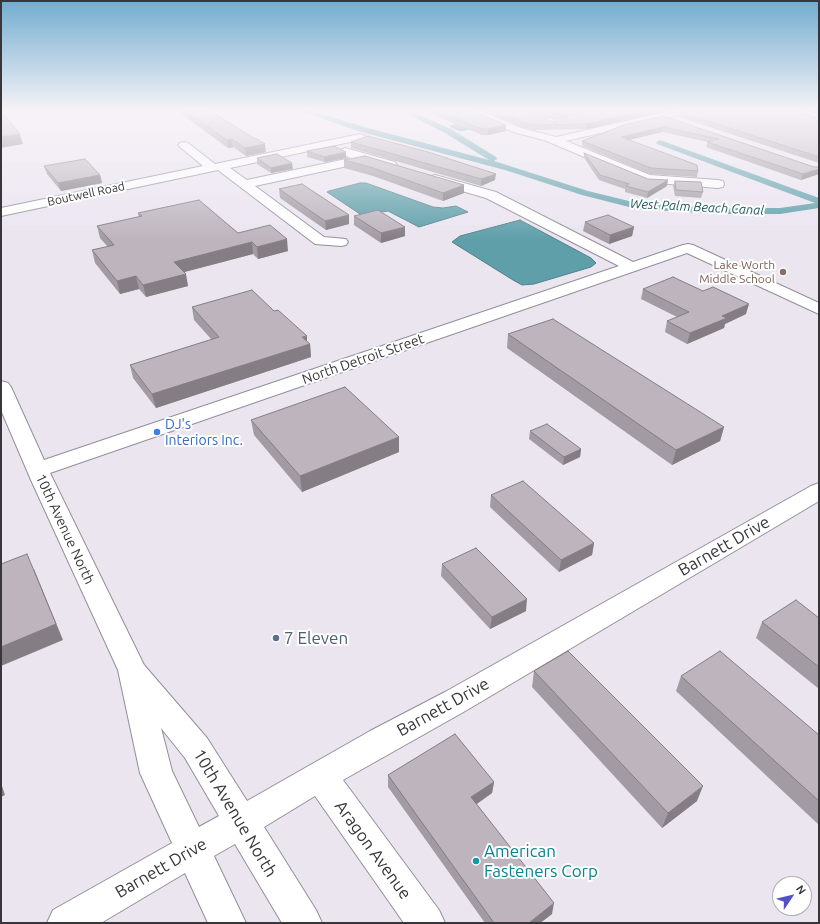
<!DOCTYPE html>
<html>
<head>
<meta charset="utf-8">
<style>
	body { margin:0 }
	#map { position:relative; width:820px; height:924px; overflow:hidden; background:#ebe5f0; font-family:Ubuntu,sans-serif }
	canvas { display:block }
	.frame { position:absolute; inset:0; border:2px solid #38363a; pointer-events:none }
	.north { position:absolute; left:772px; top:876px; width:40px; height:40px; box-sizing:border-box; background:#fff; border:1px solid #afafb0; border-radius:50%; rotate:55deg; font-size:11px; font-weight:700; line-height:16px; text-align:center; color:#38363a }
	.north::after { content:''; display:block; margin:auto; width:14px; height:18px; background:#5451c8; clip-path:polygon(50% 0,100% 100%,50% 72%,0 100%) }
</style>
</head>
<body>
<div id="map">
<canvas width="820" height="924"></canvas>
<div class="frame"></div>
<div class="north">N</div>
</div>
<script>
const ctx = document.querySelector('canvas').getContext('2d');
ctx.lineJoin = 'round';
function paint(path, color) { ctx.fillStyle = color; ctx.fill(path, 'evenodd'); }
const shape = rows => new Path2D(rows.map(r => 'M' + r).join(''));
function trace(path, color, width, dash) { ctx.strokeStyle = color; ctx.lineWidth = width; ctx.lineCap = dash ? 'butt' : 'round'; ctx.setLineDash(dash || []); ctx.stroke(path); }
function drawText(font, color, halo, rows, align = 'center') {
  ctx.font = font + ' Ubuntu,sans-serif'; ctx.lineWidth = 4; ctx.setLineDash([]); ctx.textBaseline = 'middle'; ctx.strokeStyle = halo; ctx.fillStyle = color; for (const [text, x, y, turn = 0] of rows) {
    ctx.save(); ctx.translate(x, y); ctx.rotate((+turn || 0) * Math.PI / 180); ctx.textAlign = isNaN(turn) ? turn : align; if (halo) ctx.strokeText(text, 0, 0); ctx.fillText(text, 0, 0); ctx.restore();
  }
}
const water = shape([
	[522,111,593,111,556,119,533,115,460,131,450,126,522,111],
	[360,183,366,183,433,207,443,208,456,206,468,212,419,227,388,211,363,215,360,214,327,192,329,191,360,183],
	[520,220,591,258,596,263,591,267,534,284,522,285,513,280,452,242,460,236,520,220]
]);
paint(water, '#5e9fa9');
trace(water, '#538088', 1);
paint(shape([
	[1,111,6,111,1,113,1,111],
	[301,111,312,111,364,127,489,160,445,133,401,111,411,111,451,129,496,157,497,159,494,161,588,191,637,203,717,208,780,208,815,203,657,144,656,142,660,140,819,198,819,208,780,214,717,214,637,209,582,195,505,170,358,131,301,111]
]), '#5e9fa9');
const minor = shape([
	[468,111,482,111,521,128,556,137,670,111,688,111,687,113,566,141,650,175,718,180,723,181,724,184,723,187,718,188,644,182,544,140,513,132,469,113,468,111],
	[360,134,364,135,366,137,364,139,230,168,247,180,351,158,341,154,339,152,341,150,345,148,395,162,397,165,395,168,391,169,366,162,255,186,324,237,346,239,348,242,346,245,341,246,315,244,218,170,1,216,1,208,203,166,180,147,178,145,180,143,184,142,188,143,215,164,360,134],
	[435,175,496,192,633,262,683,245,688,244,693,245,819,303,819,314,687,253,50,473,144,665,207,738,247,801,370,731,445,692,811,486,819,483,819,501,467,710,343,780,439,910,445,923,404,923,315,796,264,827,316,910,322,923,282,923,235,844,214,856,246,923,208,923,185,873,101,923,47,923,53,910,172,843,140,773,118,670,31,480,1,410,1,381,8,383,11,387,44,460,619,266,486,198,431,182,429,179,431,176,435,175],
	[161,728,185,758,219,816,199,827,172,771,161,728]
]);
trace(minor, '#938e98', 2);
paint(minor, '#fff');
paint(shape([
	[180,111,211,111,266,152,246,156,233,147,228,148,180,113],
	[425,111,472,111,506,125,506,131,488,135,482,135],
	[485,111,524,111,555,123,556,119,662,112,586,129,534,130,521,127],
	[807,111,819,111,819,115],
	[680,112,819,118,819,163,679,117],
	[663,116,814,167,819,167,819,174,801,180,706,147,708,142,662,132,629,140,698,171,697,177,650,174,582,146,582,141],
	[351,142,495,180,481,186,351,148],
	[307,151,346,158,325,162,307,157],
	[584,153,648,179,667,186,647,198,625,192,625,189,599,180,584,158],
	[257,158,293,169,271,173,257,164],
	[344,160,464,193,443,201,373,176,344,168],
	[44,166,100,175,102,183,61,191,47,174],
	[675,181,703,192,701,198,675,196,673,186],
	[279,189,349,215,349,224,326,230,280,198],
	[138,213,238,233,288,251,258,259,253,254,184,272,188,286,146,297,139,289,120,294,95,263,92,250,108,247,100,238,97,226,139,217],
	[354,216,405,236,381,243,354,225],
	[585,222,634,227,632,236,609,244,583,231],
	[643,289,703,291,746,314,725,324,724,328,687,344,665,332,667,321,677,317,641,299],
	[192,307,307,342,310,344,311,357,156,408,133,378,130,365,212,340,194,320],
	[508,334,724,427,720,441,672,465,507,348],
	[251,420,399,437,399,452,302,492,254,435],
	[530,431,581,449,580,457,563,465,529,439],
	[491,495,594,543,592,555,559,572,490,507],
	[442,564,526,611,490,629,441,576],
	[819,618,819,689,756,638,762,622],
	[534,671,697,801,662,828,532,687],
	[681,676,819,735,819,825,676,691],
	[388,775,494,782,492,793,476,804,552,914,540,923,485,923,388,787]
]), '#a39ba3');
paint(shape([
	[644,111,668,111,662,112,586,129,587,124],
	[506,125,506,131,488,135,488,129],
	[663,127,662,132,620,142,621,137],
	[20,134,23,144,1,148,1,137],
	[232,139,233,147,228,148,227,140],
	[265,144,266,152,246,156,245,148],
	[346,152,346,158,325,162,324,157],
	[292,163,293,169,271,173,271,168],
	[819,169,819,174,801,180,803,174],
	[496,174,495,180,481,186,481,179],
	[100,175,102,183,61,191,58,183],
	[668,180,667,186,647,198,648,192],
	[464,185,464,193,443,201,443,193],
	[349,215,349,224,326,230,325,221],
	[405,227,405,236,381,243,381,233],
	[634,227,632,236,609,244,610,235],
	[287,239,288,251,258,259,257,247],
	[252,242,253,254,177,274,174,262],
	[186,274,188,286,146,297,143,285],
	[136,276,139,289,120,294,117,281],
	[749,304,746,314,725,324,724,328,687,344,690,333,722,316],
	[307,336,307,344,310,344,311,357,156,408,152,394],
	[724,427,720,441,672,465,676,450],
	[399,437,399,452,302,492,300,476],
	[581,449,580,457,563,465,564,457],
	[594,543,592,555,559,572,561,560],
	[34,569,63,640,1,666,1,647],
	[527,599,526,611,490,629,492,617],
	[494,782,492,793,470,809,471,797],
	[1,783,5,795,1,797],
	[703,786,697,801,662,828,668,813],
	[554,903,552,914,540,923,529,923]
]), '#847e84');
const building = shape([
	[1,111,20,134,1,137,1,111],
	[185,111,211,111,253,138,255,138,265,144,245,148,232,139,227,140,185,111],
	[437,111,472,111,506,125,488,129,482,129,437,111],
	[497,111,524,111,556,123,556,119,591,111,644,111,587,124,534,125,522,122,497,111],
	[681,111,795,111,819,118,819,157,680,112,681,111],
	[663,116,814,167,819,167,819,169,803,174,707,142,719,139,663,127,621,137,697,165,698,171,651,168,582,141,624,125,663,116],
	[368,136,428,152,496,174,481,179,351,142,368,136],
	[334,146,346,152,324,157,307,151,334,146],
	[584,153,648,179,668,180,648,192,626,186,629,184,600,175,584,153],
	[277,154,292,163,271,168,257,158,277,154],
	[365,156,464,185,443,193,373,168,344,160,365,156],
	[85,159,100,175,58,183,44,166,85,159],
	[675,181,701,182,703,192,676,190,675,181],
	[302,184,349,215,325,221,279,189,302,184],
	[199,200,238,233,270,225,287,239,257,247,252,242,174,262,186,274,143,285,136,276,117,281,92,250,114,245,97,226,142,216,138,213,199,200],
	[378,210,405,227,381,233,354,216,378,210],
	[608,215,634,227,610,235,585,222,608,215],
	[673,277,703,291,713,287,749,304,722,316,727,318,690,333,667,321,689,312,643,289,673,277],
	[252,290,274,311,278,310,307,336,302,337,310,344,152,394,130,365,219,337,192,307,252,290],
	[553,319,724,427,676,450,508,334,553,319],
	[345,387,399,437,300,476,251,420,345,387],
	[547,424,581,449,564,457,530,431,547,424],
	[523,481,594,543,561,560,491,495,523,481],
	[476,548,527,599,492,617,442,564,476,548],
	[27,554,56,624,1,647,1,564,27,554],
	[796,600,819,618,819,667,762,622,796,600],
	[568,651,703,786,668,813,534,671,568,651],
	[720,651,819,735,819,801,681,676,720,651],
	[455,734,494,782,471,797,554,903,529,923,494,923,388,775,455,734]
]);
paint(building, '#bdb4bd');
trace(building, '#847e84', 1);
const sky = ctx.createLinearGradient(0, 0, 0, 240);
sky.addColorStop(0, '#71accf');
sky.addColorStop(0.46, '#f6f3f8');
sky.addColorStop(1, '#f6f3f800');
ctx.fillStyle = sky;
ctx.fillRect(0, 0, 820, 240);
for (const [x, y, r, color] of [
	[783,272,4,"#8d6e63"],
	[157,432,4,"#3f7fe0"],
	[276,638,4,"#5c6f8a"],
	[476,861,4,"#0f9aa8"]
]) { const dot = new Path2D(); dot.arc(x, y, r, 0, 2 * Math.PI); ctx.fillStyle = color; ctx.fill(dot); trace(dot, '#fff', 1.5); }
drawText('12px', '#38363a', '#fff', [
	["Boutwell Road",86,194,-12]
]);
drawText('12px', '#785e54', '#fff', [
	["Lake Worth",775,265],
	["Middle School",775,279]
], 'right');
drawText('italic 13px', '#225962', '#fff', [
	["West Palm Beach Canal",697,207,3]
]);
drawText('14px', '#38363a', '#fff', [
	["North Detroit Street",363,359,-19],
	["10th Avenue North",65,529,65]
]);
drawText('14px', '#366cbe', '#fff', [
	["DJ's",165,424],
	["Interiors Inc.",165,440]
], 'left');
drawText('17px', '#38363a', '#fff', [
	["Barnett Drive",724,546,-30],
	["Barnett Drive",443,707,-29],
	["10th Avenue North",235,813,59],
	["Aragon Avenue",373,850,54],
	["Barnett Drive",161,868,-30]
]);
drawText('17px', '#4e5e75', '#fff', [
	["7 Eleven",284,638]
], 'left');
drawText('17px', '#0d838f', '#fff', [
	["American",484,851],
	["Fasteners Corp",484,871]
], 'left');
</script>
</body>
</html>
